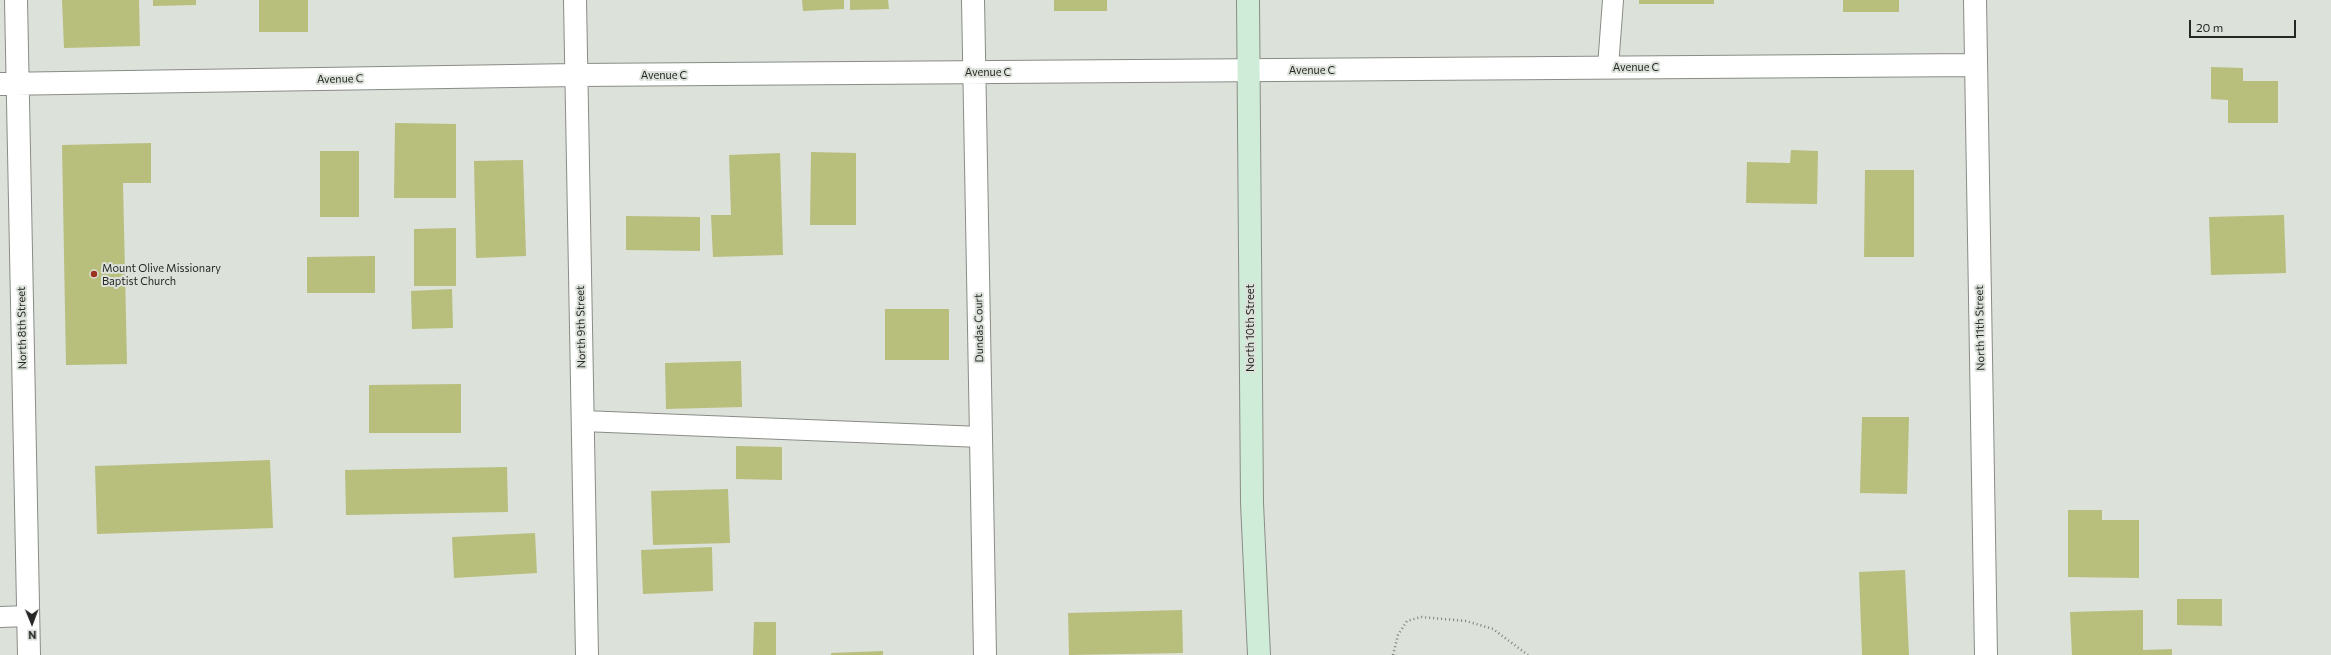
<!DOCTYPE html>
<html>
<head>
<meta charset="utf-8">
<style>
	body { margin:0 }
	#map { position:relative; width:2331px; height:655px; overflow:hidden; background:#dce1da; font-family:Commissioner,sans-serif }
	canvas { display:block }
	.north { position:absolute; left:12px; top:603px; width:40px; height:40px; -webkit-text-stroke:3px #dce1da; paint-order:stroke; rotate:179deg; font-size:11px; font-weight:700; line-height:16px; text-align:center; color:#262825 }
	.north::after { content:''; display:block; margin:auto; width:14px; height:18px; background:#262825; clip-path:polygon(50% 0,100% 100%,50% 72%,0 100%) }
	.scale { position:absolute; left:2189px; top:20px; width:107px; height:18px; box-sizing:border-box; border:2px solid #262825; border-top:0; padding-left:5px; font-size:12px; line-height:14px; white-space:nowrap; color:#262825; -webkit-text-stroke:3px #dce1da; paint-order:stroke }
</style>
</head>
<body>
<div id="map">
<canvas width="2331" height="655"></canvas>
<div class="north">N</div>
<div class="scale">20 m</div>
</div>
<script>
const ctx = document.querySelector('canvas').getContext('2d');
ctx.lineJoin = 'round';
function paint(path, color) { ctx.fillStyle = color; ctx.fill(path, 'evenodd'); }
const shape = rows => new Path2D(rows.map(r => 'M' + r).join(''));
function trace(path, color, width, dash) { ctx.strokeStyle = color; ctx.lineWidth = width; ctx.lineCap = dash ? 'butt' : 'round'; ctx.setLineDash(dash || []); ctx.stroke(path); }
function drawText(font, color, halo, rows, align = 'center') {
  ctx.font = font + ' Commissioner,sans-serif'; ctx.lineWidth = 4; ctx.setLineDash([]); ctx.textBaseline = 'middle'; ctx.strokeStyle = halo; ctx.fillStyle = color; for (const [text, x, y, turn = 0] of rows) {
    ctx.save(); ctx.translate(x, y); ctx.rotate((+turn || 0) * Math.PI / 180); ctx.textAlign = isNaN(turn) ? turn : align; if (halo) ctx.strokeText(text, 0, 0); ctx.fillText(text, 0, 0); ctx.restore();
  }
}
paint(shape([
	[62,0,139,0,140,46,64,48],
	[153,0,196,0,196,5,153,6],
	[259,0,308,0,308,32,259,32],
	[802,0,844,0,844,9,803,11],
	[850,0,888,0,889,9,850,10],
	[1054,0,1107,0,1107,11,1054,11],
	[1639,0,1714,0,1714,4,1639,4],
	[1843,0,1899,0,1899,12,1843,12],
	[2211,67,2243,68,2243,81,2278,81,2278,123,2228,123,2228,100,2211,99],
	[395,123,456,124,456,198,394,198],
	[151,143,151,183,123,183,127,364,66,365,62,145],
	[1791,150,1818,151,1817,204,1746,203,1747,162,1790,163],
	[320,151,359,151,359,217,320,217],
	[811,152,856,153,856,225,810,225],
	[780,153,783,255,713,257,711,215,731,215,729,155],
	[523,160,526,256,476,258,474,161],
	[1865,170,1914,170,1914,257,1864,257],
	[2284,215,2286,273,2211,275,2209,217],
	[626,216,700,217,700,251,626,250],
	[456,228,456,286,414,286,414,229],
	[375,256,375,293,307,293,307,257],
	[452,289,453,328,412,329,411,291],
	[885,309,949,309,949,360,885,360],
	[741,361,742,407,666,409,665,363],
	[461,384,461,433,369,433,369,385],
	[1862,417,1909,417,1907,494,1860,493],
	[736,446,782,447,782,480,736,479],
	[270,460,273,528,97,534,95,466],
	[507,467,508,512,346,515,345,470],
	[728,489,730,543,653,545,651,491],
	[2068,510,2102,510,2102,520,2139,520,2139,578,2068,577],
	[535,533,537,573,454,578,452,537],
	[712,547,713,591,643,594,641,550],
	[1905,570,1909,655,1862,655,1859,572],
	[2177,599,2222,599,2222,626,2177,625],
	[1182,610,1183,653,1069,655,1068,613],
	[2143,610,2143,650,2172,649,2172,655,2072,655,2070,612],
	[754,622,776,622,776,655,753,655],
	[883,651,883,655,831,655,831,653]
]), '#b8be7c');
const lane = shape([
	[1608,67,1613,0],
	[583,421,981,437],
	[0,617,28,616]
]);
const street = shape([
	[16,0,29,655],
	[575,0,587,655],
	[973,0,985,655],
	[1975,0,1986,655],
	[0,84,576,75,1976,65]
]);
const secondary = shape([
	[1248,0,1252,503,1259,655]
]);
trace(lane, '#898d86', 22);
trace(street, '#898d86', 24);
trace(secondary, '#898d86', 24);
trace(shape([
	[1393,655,1398,635,1407,621,1421,617,1466,621,1493,629,1528,655]
]), '#7d807c', 2.5, [1, 3]);
trace(lane, '#fff', 20);
trace(street, '#fff', 22);
trace(secondary, '#ceecd8', 22);
for (const [x, y, r, color] of [
	[94,274,4,"#9c3220"]
]) { const dot = new Path2D(); dot.arc(x, y, r, 0, 2 * Math.PI); ctx.fillStyle = color; ctx.fill(dot); trace(dot, '#dce1da', 1.5); }
drawText('11px', '#262825', '#dce1da', [
	["Avenue C",1636,67],
	["Avenue C",1312,70],
	["Avenue C",988,72],
	["Avenue C",664,75],
	["Avenue C",340,79,-1],
	["North 9th Street",581,327,-91],
	["North 8th Street",22,328,-91],
	["Dundas Court",979,328,-91],
	["North 10th Street",1250,328,-90],
	["North 11th Street",1980,328,-91]
]);
drawText('11px', '#262825', '#dce1da', [
	["Mount Olive Missionary",102,268],
	["Baptist Church",102,281]
], 'left');
</script>
</body>
</html>
